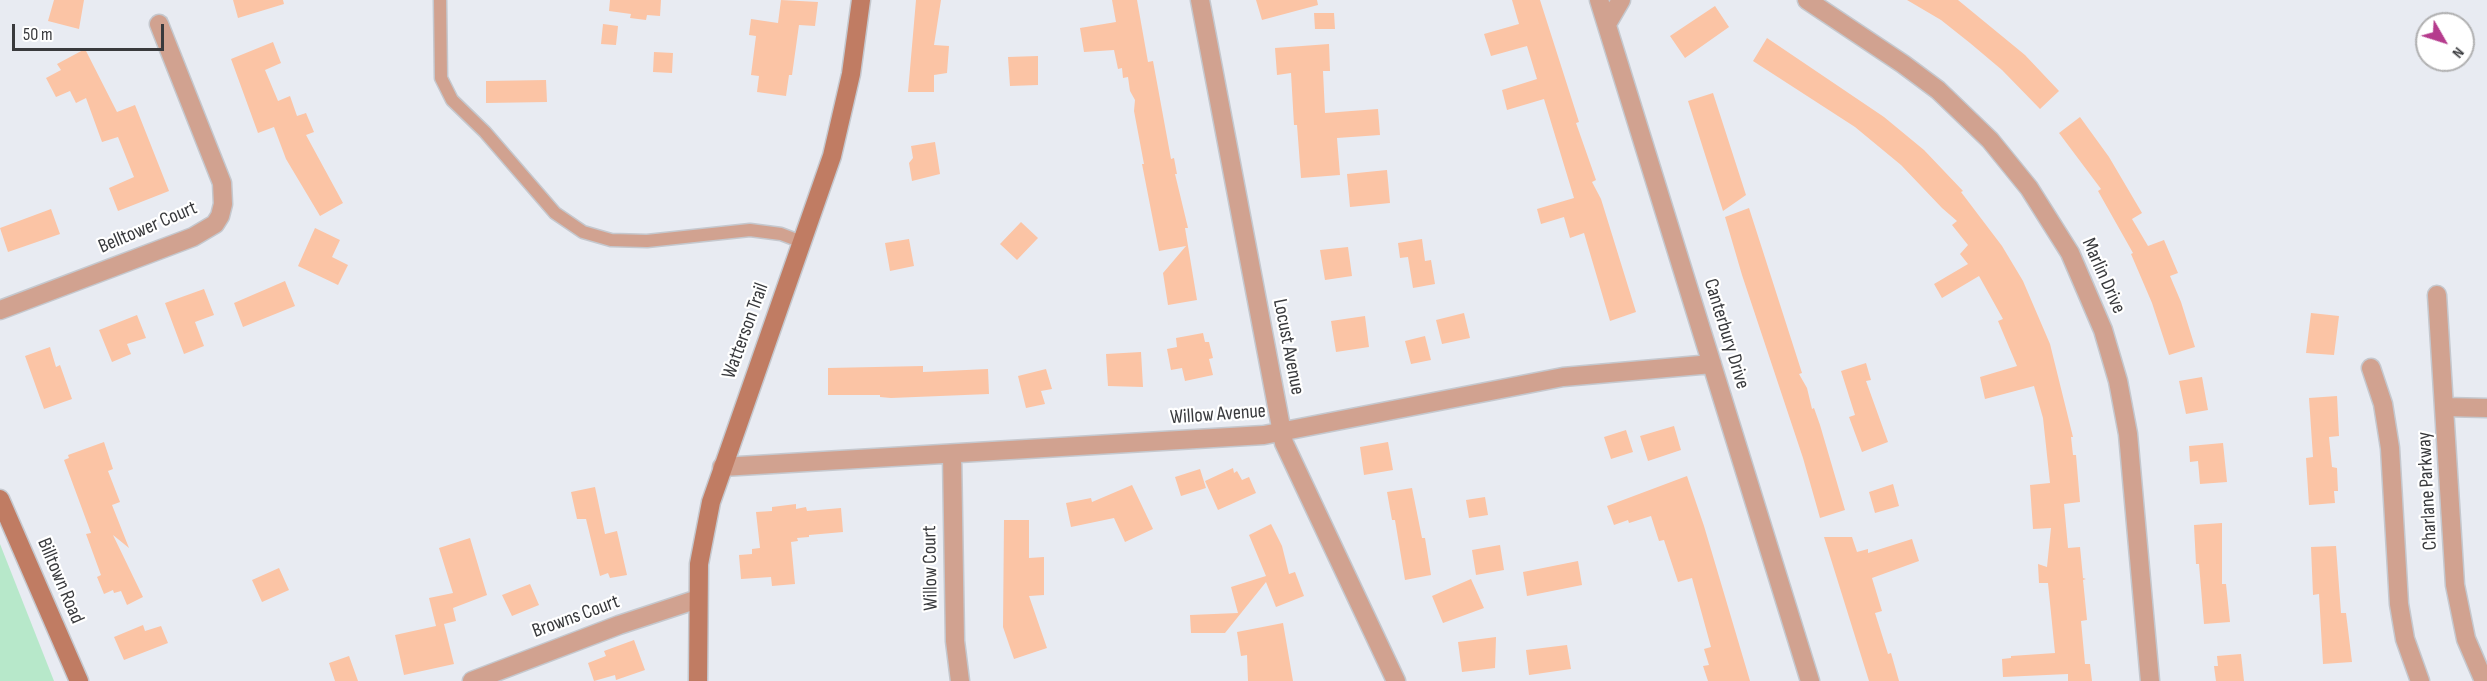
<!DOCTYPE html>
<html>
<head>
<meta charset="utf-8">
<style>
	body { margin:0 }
	#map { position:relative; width:2487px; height:681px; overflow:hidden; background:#e8ebf2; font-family:"Sofia Sans Condensed",sans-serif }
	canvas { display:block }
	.north { position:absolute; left:2415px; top:12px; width:60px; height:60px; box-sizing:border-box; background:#fff; border:2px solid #b0b0b1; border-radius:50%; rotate:129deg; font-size:16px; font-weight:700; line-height:24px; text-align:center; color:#393a3d }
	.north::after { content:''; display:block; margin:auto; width:21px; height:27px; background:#b53b8d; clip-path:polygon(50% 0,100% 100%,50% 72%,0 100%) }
	.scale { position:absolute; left:12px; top:24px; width:152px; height:27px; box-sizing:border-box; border:3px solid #393a3d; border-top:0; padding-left:8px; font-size:18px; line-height:21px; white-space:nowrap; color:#393a3d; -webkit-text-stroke:4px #fff; paint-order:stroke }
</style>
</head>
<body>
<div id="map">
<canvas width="2487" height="681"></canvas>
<div class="north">N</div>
<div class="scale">50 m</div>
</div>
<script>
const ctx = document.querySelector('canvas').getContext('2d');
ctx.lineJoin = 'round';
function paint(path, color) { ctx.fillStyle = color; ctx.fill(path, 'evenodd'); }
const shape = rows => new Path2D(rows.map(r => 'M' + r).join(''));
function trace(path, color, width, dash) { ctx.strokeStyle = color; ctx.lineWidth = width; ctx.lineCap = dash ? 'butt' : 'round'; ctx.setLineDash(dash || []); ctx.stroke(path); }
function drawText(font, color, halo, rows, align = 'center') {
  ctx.font = font + ' "Sofia Sans Condensed",sans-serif'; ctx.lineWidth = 4.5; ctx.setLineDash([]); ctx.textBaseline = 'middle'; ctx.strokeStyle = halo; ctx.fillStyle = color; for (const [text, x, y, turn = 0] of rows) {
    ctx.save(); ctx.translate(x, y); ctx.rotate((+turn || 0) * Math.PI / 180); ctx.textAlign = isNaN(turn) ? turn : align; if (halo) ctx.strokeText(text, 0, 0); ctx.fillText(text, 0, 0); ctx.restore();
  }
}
paint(shape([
	[0,544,54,681,0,681]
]), '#b7e8ca');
paint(shape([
	[54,0,84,0,79,29,48,21],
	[233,0,283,0,284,4,238,18],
	[610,0,661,0,660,16,647,15,646,20,630,18,631,14,609,11],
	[781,0,818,2,815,26,799,25,792,75,789,75,786,96,757,92,759,76,751,75,756,36,749,35,751,19,778,23],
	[916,0,941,0,934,45,949,46,947,73,934,75,934,92,908,92],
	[1112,0,1137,0,1148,62,1153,61,1171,159,1174,158,1177,174,1175,174,1188,228,1185,228,1197,300,1168,305,1163,273,1186,246,1159,251,1142,164,1144,164,1134,111,1135,100,1130,91,1128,77,1123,78,1122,68,1118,69,1114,50,1084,52,1080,28,1116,22],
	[1256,0,1317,0,1318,5,1262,20],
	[1512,0,1540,0,1579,122,1576,123,1596,180,1592,182,1601,199,1636,312,1610,321,1584,233,1570,238,1564,217,1541,224,1537,209,1574,198,1544,99,1507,110,1502,90,1537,79,1527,46,1491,56,1484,34,1519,24],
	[1907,0,1958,0,2025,55,2059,91,2040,109,2002,70,1970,43,1941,20],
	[1715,6,1729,27,1685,58,1670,36],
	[1314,13,1334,13,1335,29,1315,29],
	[603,24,618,26,616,45,601,44],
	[1767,38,1884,117,1924,150,1963,191,1961,192,2002,246,2023,281,2050,344,2073,437,2071,437,2073,455,2076,455,2080,502,2064,504,2068,548,2080,547,2083,578,2086,579,2083,580,2087,620,2081,621,2085,664,2090,664,2092,681,2068,681,2068,674,2003,677,2002,659,2011,658,2011,656,2055,653,2048,583,2039,583,2038,564,2047,567,2051,528,2033,529,2030,485,2050,483,2043,418,2034,386,1985,399,1980,377,2017,366,1998,321,2003,319,1979,276,1942,298,1934,284,1968,264,1960,254,1968,245,1952,225,1957,221,1942,208,1901,165,1855,127,1753,61],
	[273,42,281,63,265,70,278,101,290,96,297,116,306,113,314,132,306,135,343,203,320,216,286,159,274,127,258,133,231,59],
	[1329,44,1330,71,1323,71,1325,113,1378,109,1380,135,1337,138,1340,175,1301,178,1297,125,1294,125,1291,73,1277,75,1275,48],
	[85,49,117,112,135,105,169,191,118,211,109,188,134,177,118,137,102,142,86,98,76,103,70,91,56,97,46,78,61,70,57,64],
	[654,52,673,53,672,73,653,72],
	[1038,56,1038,85,1010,86,1008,57],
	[546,80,547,102,486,103,486,81],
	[1713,93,1746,195,1723,211,1688,101],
	[2080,117,2109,157,2142,213,2132,219,2148,246,2164,240,2178,273,2170,276,2181,302,2195,347,2169,355,2152,303,2131,254,2133,253,2098,191,2101,189,2059,133],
	[935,142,940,174,912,181,909,163,913,158,911,146],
	[1387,170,1390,203,1350,207,1347,174],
	[1749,208,1802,373,1799,374,1807,388,1812,409,1814,408,1820,425,1845,510,1820,518,1803,458,1742,275,1725,217],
	[51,209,60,234,8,252,0,228],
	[1021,222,1038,238,1017,260,1000,244],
	[315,228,340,240,332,257,348,265,338,285,298,266],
	[909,239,914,266,890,271,885,243],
	[1422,239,1425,261,1431,260,1435,284,1413,288,1408,257,1400,258,1398,243],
	[1348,247,1352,276,1325,280,1320,250],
	[285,281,295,306,243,327,234,303],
	[204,289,214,315,195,322,204,346,184,354,165,303],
	[1464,313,1470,338,1442,344,1436,320],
	[2311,313,2339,316,2334,355,2306,353],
	[137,315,146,338,127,344,131,354,112,362,99,330],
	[1365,316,1369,347,1336,352,1331,321],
	[1203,333,1205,342,1209,342,1213,358,1209,359,1213,375,1185,381,1182,368,1171,370,1167,349,1177,347,1176,338],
	[1425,336,1431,360,1411,364,1405,341],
	[50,347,56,367,60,365,72,399,44,409,25,356],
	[1141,352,1143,387,1108,386,1106,354],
	[1866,363,1871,380,1866,381,1888,442,1862,452,1849,417,1855,415,1841,371],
	[923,366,923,372,988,369,989,394,891,398,880,397,880,395,828,395,828,368],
	[1046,369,1052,389,1041,391,1045,404,1026,408,1018,376],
	[2202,377,2208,410,2186,414,2179,381],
	[2337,396,2339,436,2329,437,2332,467,2337,468,2338,491,2334,491,2335,503,2309,505,2306,458,2313,457,2309,398],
	[1674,426,1681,450,1648,461,1640,436],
	[1626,430,1633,452,1611,459,1604,437],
	[104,442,113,469,108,471,120,502,112,505,129,548,113,535,143,597,127,605,121,591,114,593,113,590,104,594,97,577,101,575,86,534,91,533,64,460,69,458,68,455],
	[1388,442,1393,470,1364,475,1360,447],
	[2223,443,2227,482,2200,484,2198,461,2190,462,2189,446],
	[1233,468,1234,473,1237,471,1242,480,1249,477,1256,493,1218,510,1205,481],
	[1200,469,1206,488,1181,496,1175,477],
	[1687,476,1704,526,1750,681,1708,681,1703,666,1709,665,1704,649,1711,647,1692,578,1678,582,1664,540,1659,541,1651,516,1629,523,1628,520,1614,525,1607,506],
	[1893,484,1899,506,1875,513,1869,492],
	[1132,485,1153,529,1125,542,1114,518,1071,527,1066,503,1091,498,1092,502],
	[595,487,605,534,617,531,627,575,610,578,608,573,600,576,586,519,577,519,571,492],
	[1412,488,1422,538,1425,538,1431,575,1405,580,1395,520,1392,520,1387,492],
	[1485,497,1488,515,1469,518,1466,500],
	[796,504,796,509,806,507,807,511,841,508,843,532,809,535,809,537,797,538,798,541,791,542,795,584,772,586,771,577,741,579,739,555,752,554,752,549,760,548,756,512,772,511,772,507],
	[1004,520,1029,520,1029,558,1044,557,1044,595,1029,596,1047,648,1014,659,1003,627],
	[2222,523,2222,584,2226,584,2230,622,2204,624,2199,564,2196,564,2194,525],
	[1271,524,1282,546,1289,574,1295,572,1304,596,1276,607,1266,582,1225,633,1191,633,1190,615,1238,613,1231,587,1266,576,1249,535],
	[1824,537,1852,537,1857,552,1868,549,1868,553,1912,539,1919,561,1872,578,1882,611,1875,613,1888,654,1891,653,1899,681,1869,681],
	[470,538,487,595,453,608,456,621,444,624,454,664,404,675,395,635,436,626,429,598,453,593,439,548],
	[1500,545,1504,570,1476,575,1472,550],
	[2336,546,2341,613,2346,613,2352,662,2323,664,2319,594,2313,595,2311,547],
	[1578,561,1582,585,1527,596,1523,572],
	[279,568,289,590,262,602,252,580],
	[1471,579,1484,608,1443,623,1432,596],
	[530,584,539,605,512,616,502,595],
	[1283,623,1293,681,1248,681,1247,655,1241,656,1237,632],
	[143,625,145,631,161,626,168,643,124,660,114,637],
	[1496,637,1495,668,1462,672,1458,642],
	[634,640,645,670,616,680,615,675,594,681,588,663,606,656,604,651],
	[1567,645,1571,669,1529,675,1526,650],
	[2241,654,2244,681,2216,681,2214,666,2218,666,2217,656],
	[349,656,358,681,335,681,329,663]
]), '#fbc4a5');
const lane = shape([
	[440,0,441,78,452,100,485,132,555,213,583,232,611,240,647,241,750,230,781,234,802,242]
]);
const street = shape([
	[1200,0,1284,443,1396,681],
	[1599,0,1810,681],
	[1807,0,1903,64,1938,90,1990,140,2029,188,2070,253,2103,330,2118,381,2128,434,2150,681],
	[1607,24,1621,0],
	[2437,295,2455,585,2466,639,2484,681],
	[0,310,193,237,215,224,220,216,223,204,222,183,159,24],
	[2371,368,2383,404,2390,448,2399,604,2405,639,2420,681],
	[2445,407,2487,408],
	[952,454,955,641,960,681],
	[722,467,1264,435,1563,377,1712,364],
	[472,681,619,625,698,599]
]);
const secondary = shape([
	[0,499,79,681],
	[698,681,699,564,711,502,832,156,851,74,861,0]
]);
trace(lane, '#c5c8ce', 15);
trace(street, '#c5c8ce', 21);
trace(secondary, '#c5c8ce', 21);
trace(lane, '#d1a290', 12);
trace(street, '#d1a290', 18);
trace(secondary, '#c07c63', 18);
drawText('20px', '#393a3d', '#fff', [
	["Belltower Court",148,228,-23],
	["Marlin Drive",2103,276,66],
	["Watterson Trail",746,331,-70],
	["Canterbury Drive",1726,334,73],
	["Locust Avenue",1288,347,79],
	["Willow Avenue",1218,415,-4],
	["Charlane Parkway",2428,491,-93],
	["Willow Court",931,568,-91],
	["Billtown Road",60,581,67],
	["Browns Court",576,617,-20]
]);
</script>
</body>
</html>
